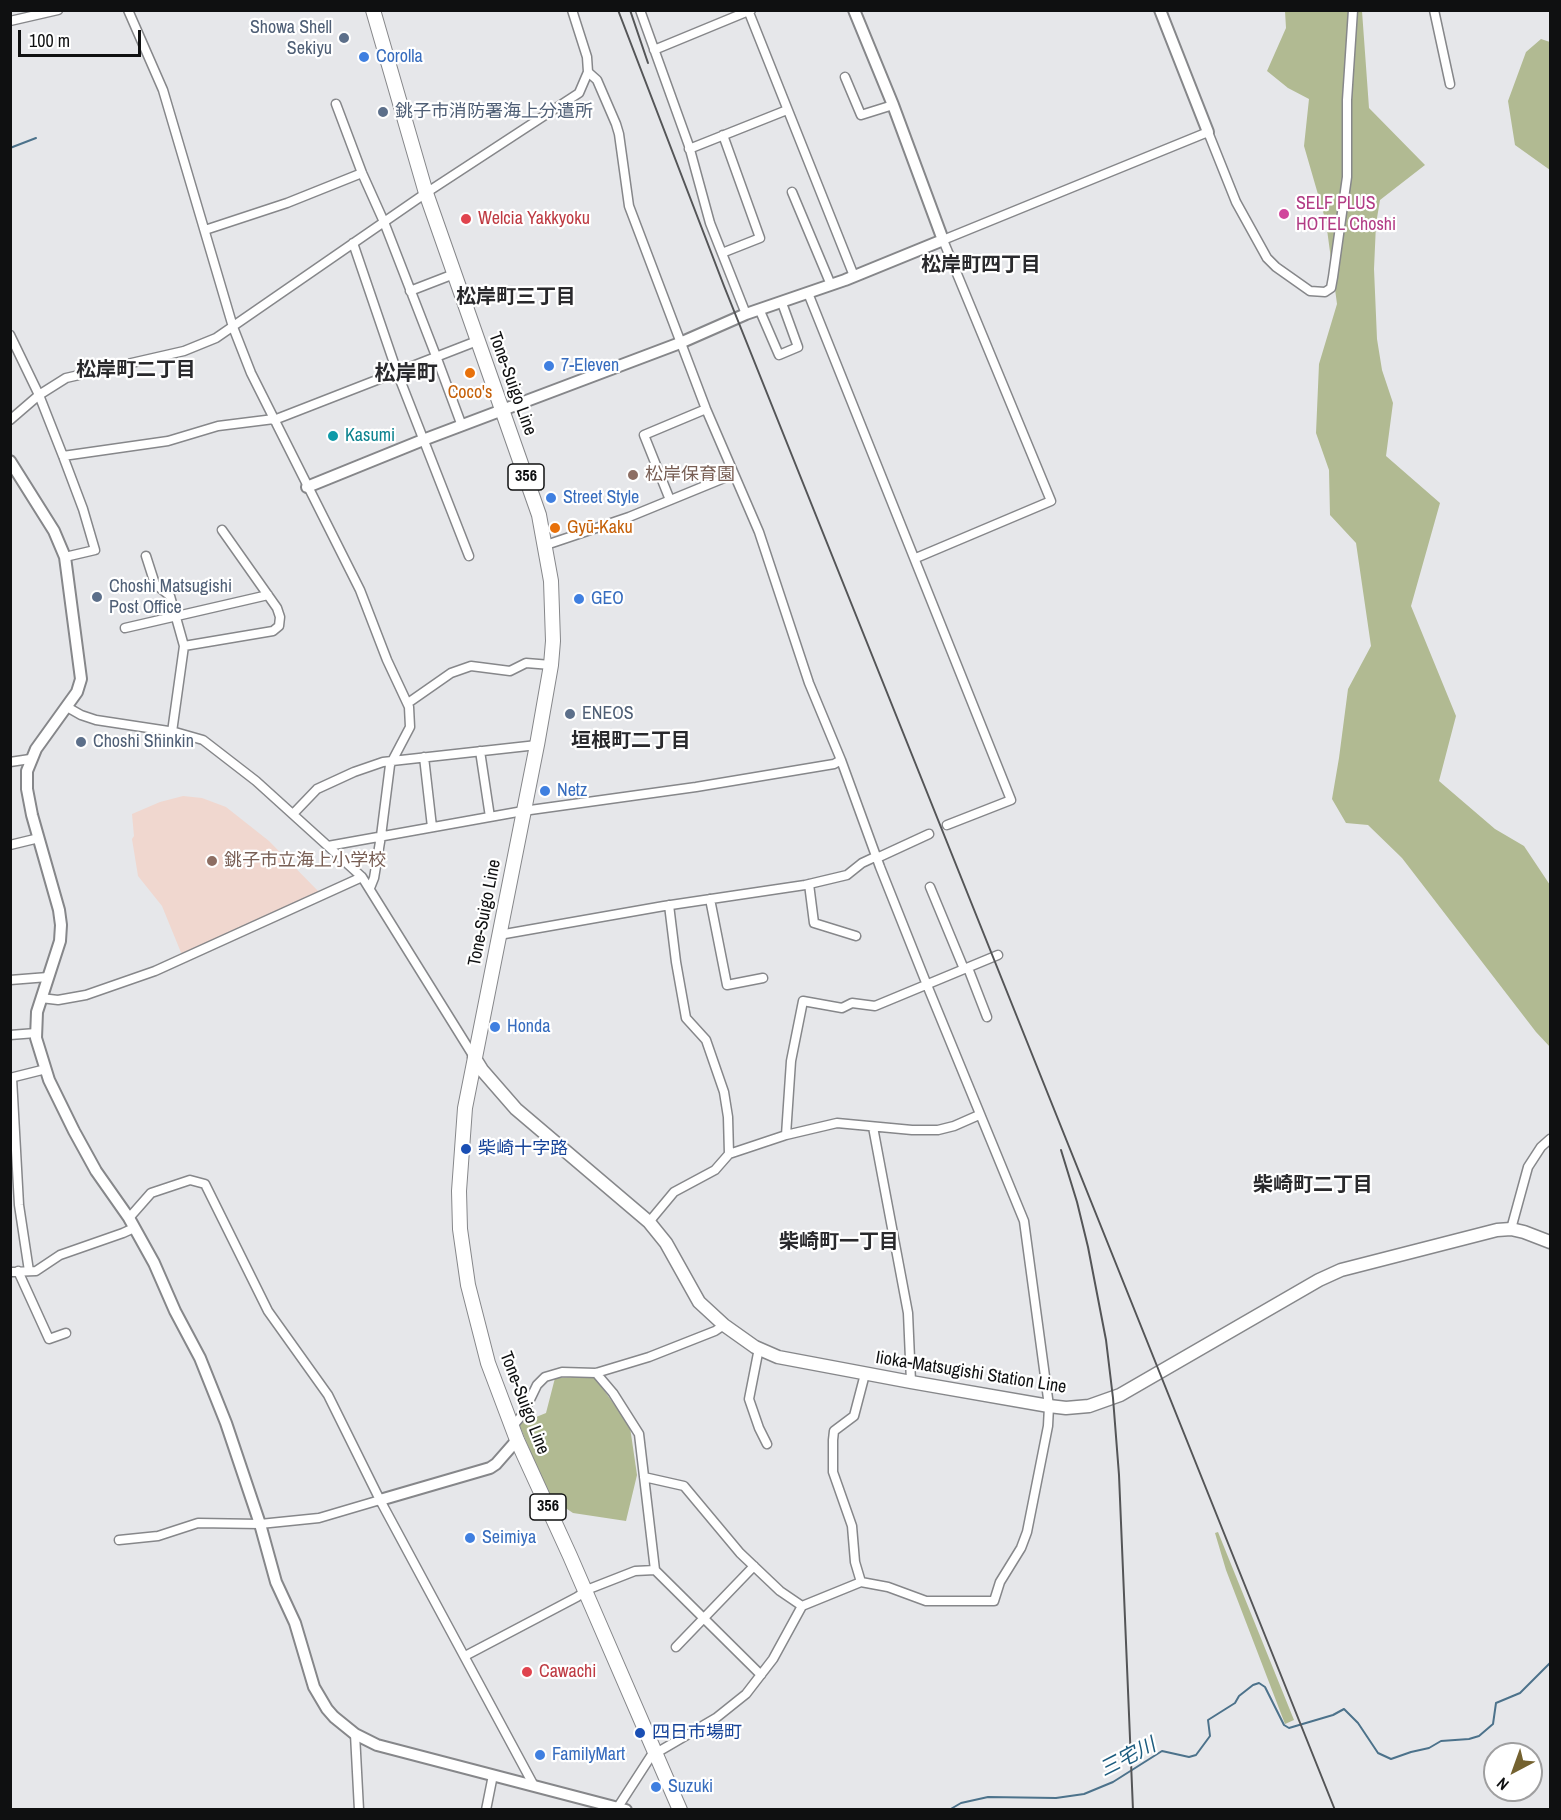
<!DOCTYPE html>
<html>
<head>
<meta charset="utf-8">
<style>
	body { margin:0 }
	#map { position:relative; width:1561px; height:1820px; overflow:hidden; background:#e6e7ea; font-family:"Archivo Narrow",sans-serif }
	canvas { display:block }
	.frame { position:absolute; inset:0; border:12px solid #0f1011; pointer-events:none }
	.north { position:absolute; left:1483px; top:1742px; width:60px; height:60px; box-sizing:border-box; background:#fff; border:2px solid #9f9fa0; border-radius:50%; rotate:221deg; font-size:16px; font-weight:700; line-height:24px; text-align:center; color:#0f1011 }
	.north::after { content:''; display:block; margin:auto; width:21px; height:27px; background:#746230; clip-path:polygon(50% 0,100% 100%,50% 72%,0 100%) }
	.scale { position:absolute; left:18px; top:30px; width:123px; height:27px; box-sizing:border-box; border:3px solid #0f1011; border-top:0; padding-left:8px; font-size:18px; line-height:21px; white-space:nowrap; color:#0f1011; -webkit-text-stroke:4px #fff; paint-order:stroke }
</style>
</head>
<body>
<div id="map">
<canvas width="1561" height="1820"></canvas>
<div class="frame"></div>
<div class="north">N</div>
<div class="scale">100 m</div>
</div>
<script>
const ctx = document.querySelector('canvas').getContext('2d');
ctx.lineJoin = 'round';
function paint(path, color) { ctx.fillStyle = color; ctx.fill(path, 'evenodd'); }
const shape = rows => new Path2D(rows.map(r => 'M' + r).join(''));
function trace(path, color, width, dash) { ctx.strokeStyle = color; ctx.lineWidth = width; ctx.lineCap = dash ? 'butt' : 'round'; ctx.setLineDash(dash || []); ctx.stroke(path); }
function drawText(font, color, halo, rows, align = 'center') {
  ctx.font = font + ' "Archivo Narrow","Noto Sans JP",sans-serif'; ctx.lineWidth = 4.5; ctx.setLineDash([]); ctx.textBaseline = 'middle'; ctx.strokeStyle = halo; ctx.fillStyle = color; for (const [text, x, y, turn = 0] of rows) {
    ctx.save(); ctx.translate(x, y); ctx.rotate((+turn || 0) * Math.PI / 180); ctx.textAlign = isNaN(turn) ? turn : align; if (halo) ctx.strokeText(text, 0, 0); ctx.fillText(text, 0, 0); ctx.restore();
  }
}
paint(shape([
	[183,796,202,798,226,807,269,841,319,892,182,955,162,906,138,876,132,839,134,836,132,814,160,802]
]), '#f0d7cf');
paint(shape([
	[1285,11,1362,11,1369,108,1425,165,1380,200,1376,224,1374,269,1377,339,1382,370,1393,403,1386,456,1440,503,1411,606,1456,716,1439,781,1495,829,1524,846,1550,885,1550,1047,1536,1032,1402,858,1368,825,1346,823,1332,799,1339,758,1348,689,1371,646,1356,543,1330,515,1329,470,1316,433,1319,364,1337,304,1326,222,1304,146,1309,99,1288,88,1267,71,1286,28],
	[1541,39,1550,42,1550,170,1515,145,1508,101,1526,52],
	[594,1376,630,1427,637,1475,626,1521,573,1513,549,1497,519,1424,546,1413,555,1378],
	[1218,1532,1294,1720,1285,1724,1226,1570,1215,1533]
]), '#b1ba92');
trace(shape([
	[10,148,36,138],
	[949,1810,961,1803,988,1797,1056,1798,1084,1794,1113,1782,1162,1751,1189,1757,1196,1755,1210,1736,1208,1720,1235,1703,1239,1696,1253,1685,1259,1683,1265,1687,1284,1725,1289,1728,1333,1715,1344,1709,1358,1723,1378,1753,1391,1759,1411,1752,1429,1748,1441,1741,1469,1739,1479,1736,1493,1724,1496,1703,1520,1693,1550,1663]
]), '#4c728b', 2);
const minor = shape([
	[128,10,163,90,233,327,251,373,360,590,387,660,409,707,410,727,390,765,381,836,374,878,370,888],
	[640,10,689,146,710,223,746,314],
	[748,10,854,276],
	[1434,10,1450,84],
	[10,21,58,10],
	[654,50,751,10],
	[588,72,597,80,616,124,619,134,629,206,706,409,759,532,809,683,841,760,880,867,927,985,1024,1221,1049,1406,1048,1426,1027,1532,1021,1548,1000,1582,994,1601,926,1601,888,1587,861,1582,855,1562,852,1526,833,1472,833,1440,834,1431,854,1416,865,1374],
	[845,77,861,115,893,105],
	[336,104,362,173,384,222,436,356,462,426],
	[689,149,787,110],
	[792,192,831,285],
	[205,230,287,203,362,173],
	[353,243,397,372,469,556],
	[722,253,760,238,723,135],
	[410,291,454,274],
	[808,293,1011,800,947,825],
	[760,311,779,355,798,347,782,303],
	[10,335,39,395,63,456,83,509,95,550,65,557],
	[10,420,39,395,66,378,184,351,216,338,426,193,579,93,588,72,587,57,572,10],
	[274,420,477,341],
	[63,456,168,441,218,426,274,419],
	[670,500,644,435,706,409],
	[546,545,629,517,734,474],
	[146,556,155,584,170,596,184,646,172,732],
	[916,558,1051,501,943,240,1208,132,1236,202,1267,258,1276,267,1310,291,1325,292,1331,288,1333,277,1347,177,1347,100,1353,10],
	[125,628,268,595],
	[184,646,273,631,279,626,280,617,277,608,222,530],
	[408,703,451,673,471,666,510,671,526,663,551,665],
	[67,707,81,715,96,720,175,732,203,740,256,781,362,877,474,1057],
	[480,751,490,817],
	[424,757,432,827],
	[10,762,30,759],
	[293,814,317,789,354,772,383,762,537,745],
	[10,845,39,838],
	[328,846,523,811,696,787,834,764,841,760],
	[877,858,929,834],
	[809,884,814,923,856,936],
	[930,887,964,969],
	[710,899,727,985,763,978],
	[669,905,676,962,686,1018,706,1040,724,1092,728,1117,729,1154],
	[499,935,664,906,805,885,847,875,862,863,877,856],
	[968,968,987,1017],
	[10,980,48,977],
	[41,998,58,1000,86,995,155,971,362,877],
	[10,1035,36,1033],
	[10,1078,46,1069],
	[12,1078,19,1205,29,1271],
	[873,1127,908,1313,911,1382],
	[786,1135,791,1061,803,1001,842,1008,852,1003,875,1006,998,955],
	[129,1218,151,1193,190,1180,205,1184,268,1311,328,1395,380,1500,533,1784],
	[649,1222,674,1192,715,1170,729,1154,786,1135,837,1123,912,1130,938,1130,954,1126,979,1115],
	[1511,1229,1528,1167,1541,1147,1550,1139],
	[18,1271,49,1339,66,1333],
	[10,1272,36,1271,60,1255,123,1233,134,1228],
	[759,1348,749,1399,759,1428,767,1444],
	[596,1373,613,1393,639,1434,655,1570,761,1675],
	[512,1427,523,1414,537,1385,545,1377,562,1372,596,1373,649,1357,715,1331,724,1325],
	[644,1477,684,1486,740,1553,780,1591,802,1606],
	[119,1540,158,1536,198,1523,260,1524,319,1518,380,1500],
	[676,1647,754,1566],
	[465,1656,577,1597,589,1589,635,1571,655,1570],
	[355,1734,359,1810],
	[618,1807,651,1756,716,1718,746,1694,773,1659,802,1606,861,1582],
	[486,1810,493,1775]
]);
const tertiary = shape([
	[1160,10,1208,132],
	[10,461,54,531,65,557,81,679,77,692,36,749,27,771,27,789,32,815,59,910,61,925,60,941,37,1012,36,1038,49,1080,74,1131,96,1171,129,1218,154,1263,175,1311,200,1358,226,1423,260,1524,276,1582,295,1623,314,1687,327,1709,334,1717,355,1734,377,1745,626,1810],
	[307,487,423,440,680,343,746,314,845,280,943,240,893,105,854,10],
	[380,1500,490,1468,496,1464,517,1440]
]);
const secondary = shape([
	[474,1057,482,1070,516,1109,649,1222,666,1243,699,1302,724,1325,755,1347,778,1357,911,1382,1049,1406,1066,1408,1089,1406,1120,1395,1319,1280,1341,1270,1497,1230,1511,1229,1524,1232,1550,1242]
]);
const trunk = shape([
	[373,10,426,193,539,515,551,581,553,641,551,665,537,745,465,1108,459,1191,460,1229,468,1285,488,1363,517,1440,570,1556,680,1810]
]);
trace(minor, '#86878a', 11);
trace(tertiary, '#86878a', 14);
trace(secondary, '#86878a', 15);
trace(trunk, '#86878a', 16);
trace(minor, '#fff', 8);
trace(tertiary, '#fff', 10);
trace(secondary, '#fff', 12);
trace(trunk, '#fff', 14);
trace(shape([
	[618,10,724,286,1335,1810],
	[630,10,648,63],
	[1061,1150,1077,1202,1088,1247,1106,1340,1113,1398,1119,1475,1133,1810]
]), '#545557', 2);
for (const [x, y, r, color] of [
	[344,38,6,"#5c6f8a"],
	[364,57,6,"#3f7fe0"],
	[383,112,6,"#5c6f8a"],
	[1284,214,6,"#d1479c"],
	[466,219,6,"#e0444e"],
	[549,366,6,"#3f7fe0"],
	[470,373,6,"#e8710a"],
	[333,436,6,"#0f9aa8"],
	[633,475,6,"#8d6e63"],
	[551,498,6,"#3f7fe0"],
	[555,528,6,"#e8710a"],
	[97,597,6,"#5c6f8a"],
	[579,599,6,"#3f7fe0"],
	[570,714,6,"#5c6f8a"],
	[81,742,6,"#5c6f8a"],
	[545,791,6,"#3f7fe0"],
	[212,861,6,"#8d6e63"],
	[495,1027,6,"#3f7fe0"],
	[466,1149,6,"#1a4fb4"],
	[470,1538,6,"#3f7fe0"],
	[527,1672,6,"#e0444e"],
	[640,1733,6,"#1a4fb4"],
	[540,1755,6,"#3f7fe0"],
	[656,1787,6,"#3f7fe0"]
]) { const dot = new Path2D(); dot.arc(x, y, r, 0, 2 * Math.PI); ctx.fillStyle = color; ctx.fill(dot); trace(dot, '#fff', 2); }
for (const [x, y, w] of [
	[526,477,36],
	[548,1507,36]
]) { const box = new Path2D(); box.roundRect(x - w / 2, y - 13, w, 26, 4.5); ctx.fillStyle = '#fff'; ctx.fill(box); trace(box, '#0f1011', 1.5); }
drawText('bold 16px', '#0f1011', null, [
	["356",526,477],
	["356",548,1507]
]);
drawText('18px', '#4e5e75', '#fff', [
	["Showa Shell",332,28,"right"],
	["Sekiyu",332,49,"right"],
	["銚子市消防署海上分遣所",395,112],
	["Choshi Matsugishi",109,587],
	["Post Office",109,608],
	["ENEOS",582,714],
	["Choshi Shinkin",93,742]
], 'left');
drawText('18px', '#366cbe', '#fff', [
	["Corolla",376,57],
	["7-Eleven",561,366],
	["Street Style",563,498],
	["GEO",591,599],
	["Netz",557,791],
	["Honda",507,1027],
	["Seimiya",482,1538],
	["FamilyMart",552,1755],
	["Suzuki",668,1787]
], 'left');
drawText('18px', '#b23c85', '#fff', [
	["SELF PLUS",1296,204],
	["HOTEL Choshi",1296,225]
], 'left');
drawText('18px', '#be3a42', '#fff', [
	["Welcia Yakkyoku",478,219],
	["Cawachi",539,1672]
], 'left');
drawText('18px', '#0f1011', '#fff', [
	["Tone-Suigo Line",512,384,70],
	["Tone-Suigo Line",485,913,-79],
	["Iioka-Matsugishi Station Line",971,1373,9],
	["Tone-Suigo Line",524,1403,69]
]);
drawText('18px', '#c56008', '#fff', [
	["Coco's",470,393],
	["Gyū-Kaku",567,528,"left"]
]);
drawText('18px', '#0d838f', '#fff', [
	["Kasumi",345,436]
], 'left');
drawText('18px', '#785e54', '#fff', [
	["松岸保育園",645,475],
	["銚子市立海上小学校",224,861]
], 'left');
drawText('18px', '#164399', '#fff', [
	["柴崎十字路",478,1149],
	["四日市場町",652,1733]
], 'left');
drawText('bold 20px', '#29292c', '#fff', [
	["松岸町四丁目",981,266],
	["松岸町三丁目",516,298],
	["松岸町二丁目",136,371],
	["垣根町二丁目",631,742],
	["柴崎町二丁目",1313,1186],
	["柴崎町一丁目",839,1243]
]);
drawText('italic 20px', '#1c5c7f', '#fff', [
	["三宅川",1128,1758,-27]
]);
drawText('bold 21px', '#29292c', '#fff', [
	["松岸町",406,374]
]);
</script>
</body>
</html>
